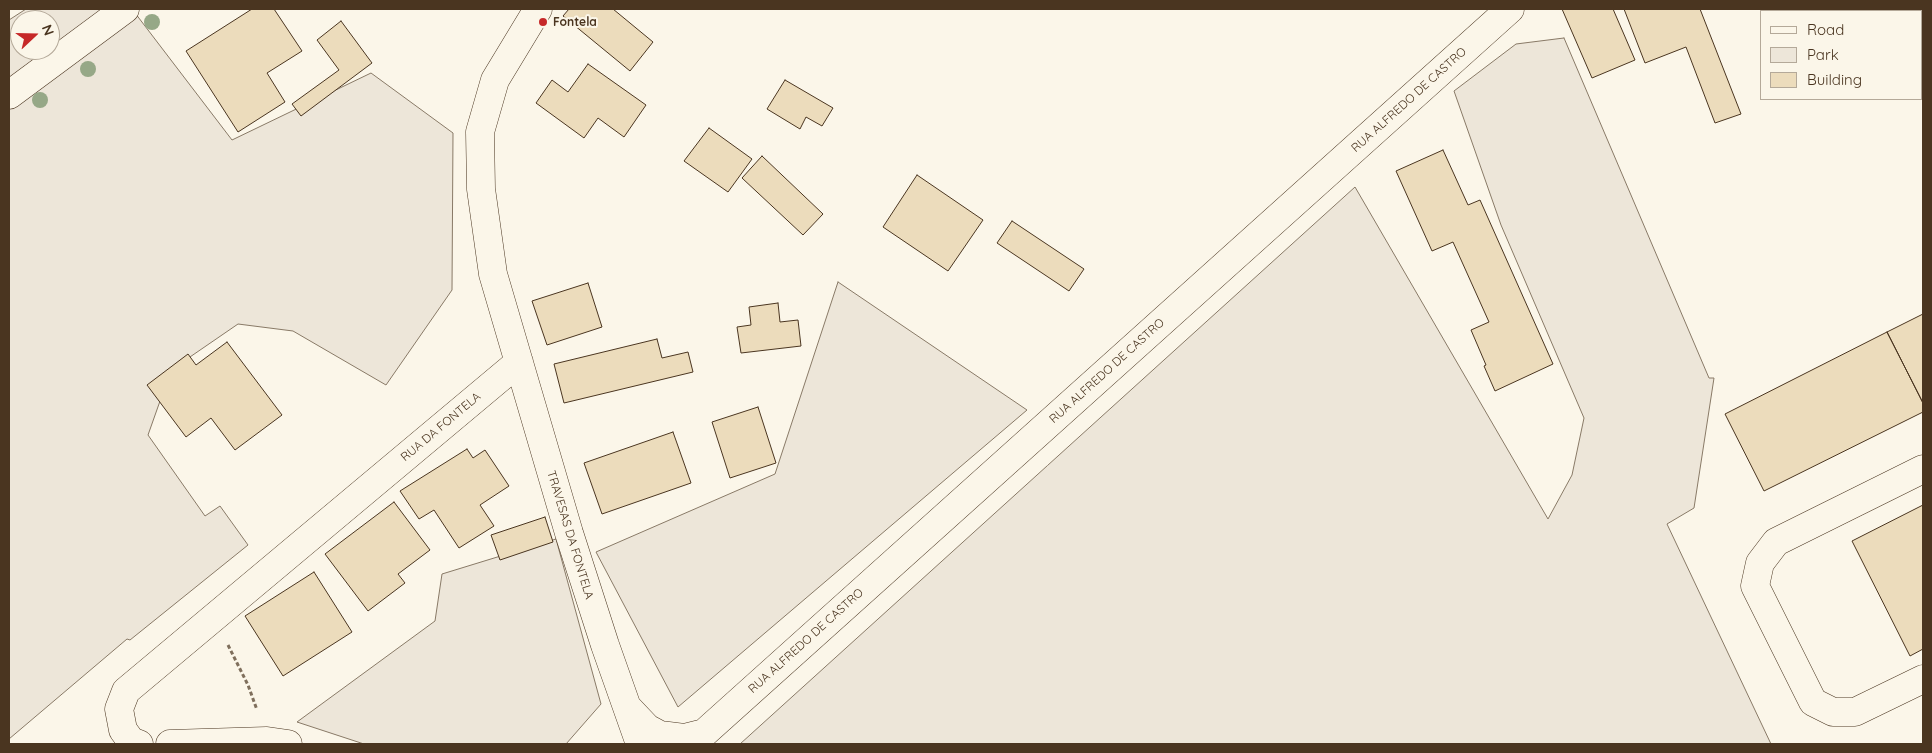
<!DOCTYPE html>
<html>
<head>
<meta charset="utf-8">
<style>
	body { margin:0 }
	#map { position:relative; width:1932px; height:753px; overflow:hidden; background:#fbf6e9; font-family:Quicksand,sans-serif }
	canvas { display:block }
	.frame { position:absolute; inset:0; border:10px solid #4a3520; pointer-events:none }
	.legend { position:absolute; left:1760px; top:10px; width:162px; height:90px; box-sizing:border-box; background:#fbf6e9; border:1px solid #b4a999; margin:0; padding:6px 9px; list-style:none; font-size:15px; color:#4a3520 }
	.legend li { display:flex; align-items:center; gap:10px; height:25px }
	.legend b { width:25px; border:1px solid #b4a999 }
	.north { position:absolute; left:10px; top:10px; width:50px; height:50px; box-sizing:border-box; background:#fbf6e9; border:1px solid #b4a999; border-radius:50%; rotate:69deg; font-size:14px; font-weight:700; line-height:20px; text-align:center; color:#4a3520 }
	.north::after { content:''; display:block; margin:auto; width:18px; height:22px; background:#c62828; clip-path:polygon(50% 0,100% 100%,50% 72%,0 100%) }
</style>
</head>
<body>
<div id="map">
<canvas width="1932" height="753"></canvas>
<div class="frame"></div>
<ul class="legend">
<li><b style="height:6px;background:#fbf6e9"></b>Road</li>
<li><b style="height:14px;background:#ede6d9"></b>Park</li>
<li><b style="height:14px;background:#ecdcbc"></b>Building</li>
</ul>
<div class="north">N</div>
</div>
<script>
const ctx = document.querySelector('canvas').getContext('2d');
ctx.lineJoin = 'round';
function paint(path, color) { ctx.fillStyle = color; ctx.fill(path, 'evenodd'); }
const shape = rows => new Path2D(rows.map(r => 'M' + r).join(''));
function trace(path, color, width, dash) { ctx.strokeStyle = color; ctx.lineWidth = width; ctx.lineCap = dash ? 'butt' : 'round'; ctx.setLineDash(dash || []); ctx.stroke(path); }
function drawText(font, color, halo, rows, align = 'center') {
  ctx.font = font + ' Quicksand,sans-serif'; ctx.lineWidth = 4; ctx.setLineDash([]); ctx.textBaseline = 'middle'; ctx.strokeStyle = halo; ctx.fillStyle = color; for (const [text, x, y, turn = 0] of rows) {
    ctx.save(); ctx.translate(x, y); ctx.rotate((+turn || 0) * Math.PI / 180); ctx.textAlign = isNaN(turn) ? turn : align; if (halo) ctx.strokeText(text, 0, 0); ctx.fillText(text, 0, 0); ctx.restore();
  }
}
const green = shape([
	[26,9,132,9,232,140,371,73,453,133,452,290,386,385,293,331,238,324,171,370,148,435,205,516,220,506,248,545,130,640,127,639,9,739,9,20,26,9],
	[20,20,50,20,50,50,20,50,20,20],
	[1564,38,1709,378,1714,378,1694,508,1667,524,1771,744,740,744,1355,187,1548,519,1572,475,1584,418,1501,225,1454,91,1516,44,1564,38],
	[838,282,1027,410,678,707,596,552,775,474,838,282],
	[556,539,601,704,566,744,364,744,297,722,435,621,442,574,556,539]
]);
paint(green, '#ede6d9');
trace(green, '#887966', 1);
const building = shape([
	[252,9,274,9,302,51,267,73,285,102,238,132,186,51,252,9],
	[569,9,613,9,653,42,630,71,563,16,569,9],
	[1562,9,1613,9,1635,60,1592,78,1562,9],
	[1624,9,1700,9,1741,114,1715,123,1686,47,1645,63,1624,9],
	[1821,9,1877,9,1877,11,1821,11,1821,9],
	[341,21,372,63,301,116,292,104,339,70,317,40,341,21],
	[588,64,646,105,624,137,598,118,584,138,536,103,552,80,568,92,588,64],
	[785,80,833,108,822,126,806,117,800,129,767,109,785,80],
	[709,128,752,159,728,192,684,161,709,128],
	[1443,150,1468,205,1480,200,1553,364,1495,391,1484,366,1486,365,1471,330,1489,322,1453,242,1432,251,1396,171,1443,150],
	[762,156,823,214,803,235,742,178,762,156],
	[917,175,983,220,948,271,883,227,917,175],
	[1012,221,1084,269,1069,291,997,243,1012,221],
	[588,283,602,327,547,345,532,301,588,283],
	[778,303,780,322,798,320,801,346,741,353,737,327,751,325,749,307,778,303],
	[1923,314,1923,403,1887,332,1923,314],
	[1887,332,1923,403,1923,412,1764,491,1725,414,1887,332],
	[657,339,662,358,688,352,693,372,564,403,554,364,657,339],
	[227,342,282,415,235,450,211,418,186,437,147,385,188,354,196,365,227,342],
	[758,407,776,463,730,478,712,422,758,407],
	[673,432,691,483,602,514,584,463,673,432],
	[467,449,473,458,485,450,509,486,480,505,494,526,459,548,434,510,419,519,400,491,467,449],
	[394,502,430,550,398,574,405,583,368,611,325,554,394,502],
	[1923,505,1923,649,1910,656,1852,541,1923,505],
	[545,517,553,542,500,560,491,535,545,517],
	[314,572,352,632,283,676,245,616,314,572]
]);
paint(building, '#ecdcbc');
trace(building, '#4a3520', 1);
const minor = shape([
	[538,9,495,80,480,132,481,189,493,274,569,533,605,645,640,744],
	[1923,469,1776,542,1760,563,1755,586,1813,702,1833,712,1855,712,1923,679],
	[629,709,647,728,660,735,684,738,704,733],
	[139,744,131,741,123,730,119,709,126,691,519,362],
	[170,744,267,741,288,744],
	[692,744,1510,9]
]);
const major = shape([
	[9,95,125,9]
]);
trace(minor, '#4a3520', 29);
trace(major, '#4a3520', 29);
trace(shape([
	[228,645,248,685,257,710]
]), '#7f6f5c', 3, [4, 2.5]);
trace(minor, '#fbf6e9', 28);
trace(major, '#fbf6e9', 28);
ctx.fillStyle = '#96a887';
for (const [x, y] of [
	[152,22],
	[88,69],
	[40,100]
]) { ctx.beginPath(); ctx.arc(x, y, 8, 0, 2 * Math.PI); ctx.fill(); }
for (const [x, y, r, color] of [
	[543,22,5,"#c62828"]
]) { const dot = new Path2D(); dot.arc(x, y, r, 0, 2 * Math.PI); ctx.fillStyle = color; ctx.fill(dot); trace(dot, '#fbf6e9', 2); }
drawText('bold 12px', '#4a3520', '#fbf6e9', [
	["Fontela",553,22]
], 'left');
drawText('12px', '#4a3520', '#fbf6e9', [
	["RUA ALFREDO DE CASTRO",1409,100,-42],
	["RUA ALFREDO DE CASTRO",1107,371,-42],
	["RUA DA FONTELA",441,427,-40],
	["TRAVESAS DA FONTELA",570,535,73],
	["RUA ALFREDO DE CASTRO",806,641,-42]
]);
</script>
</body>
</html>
